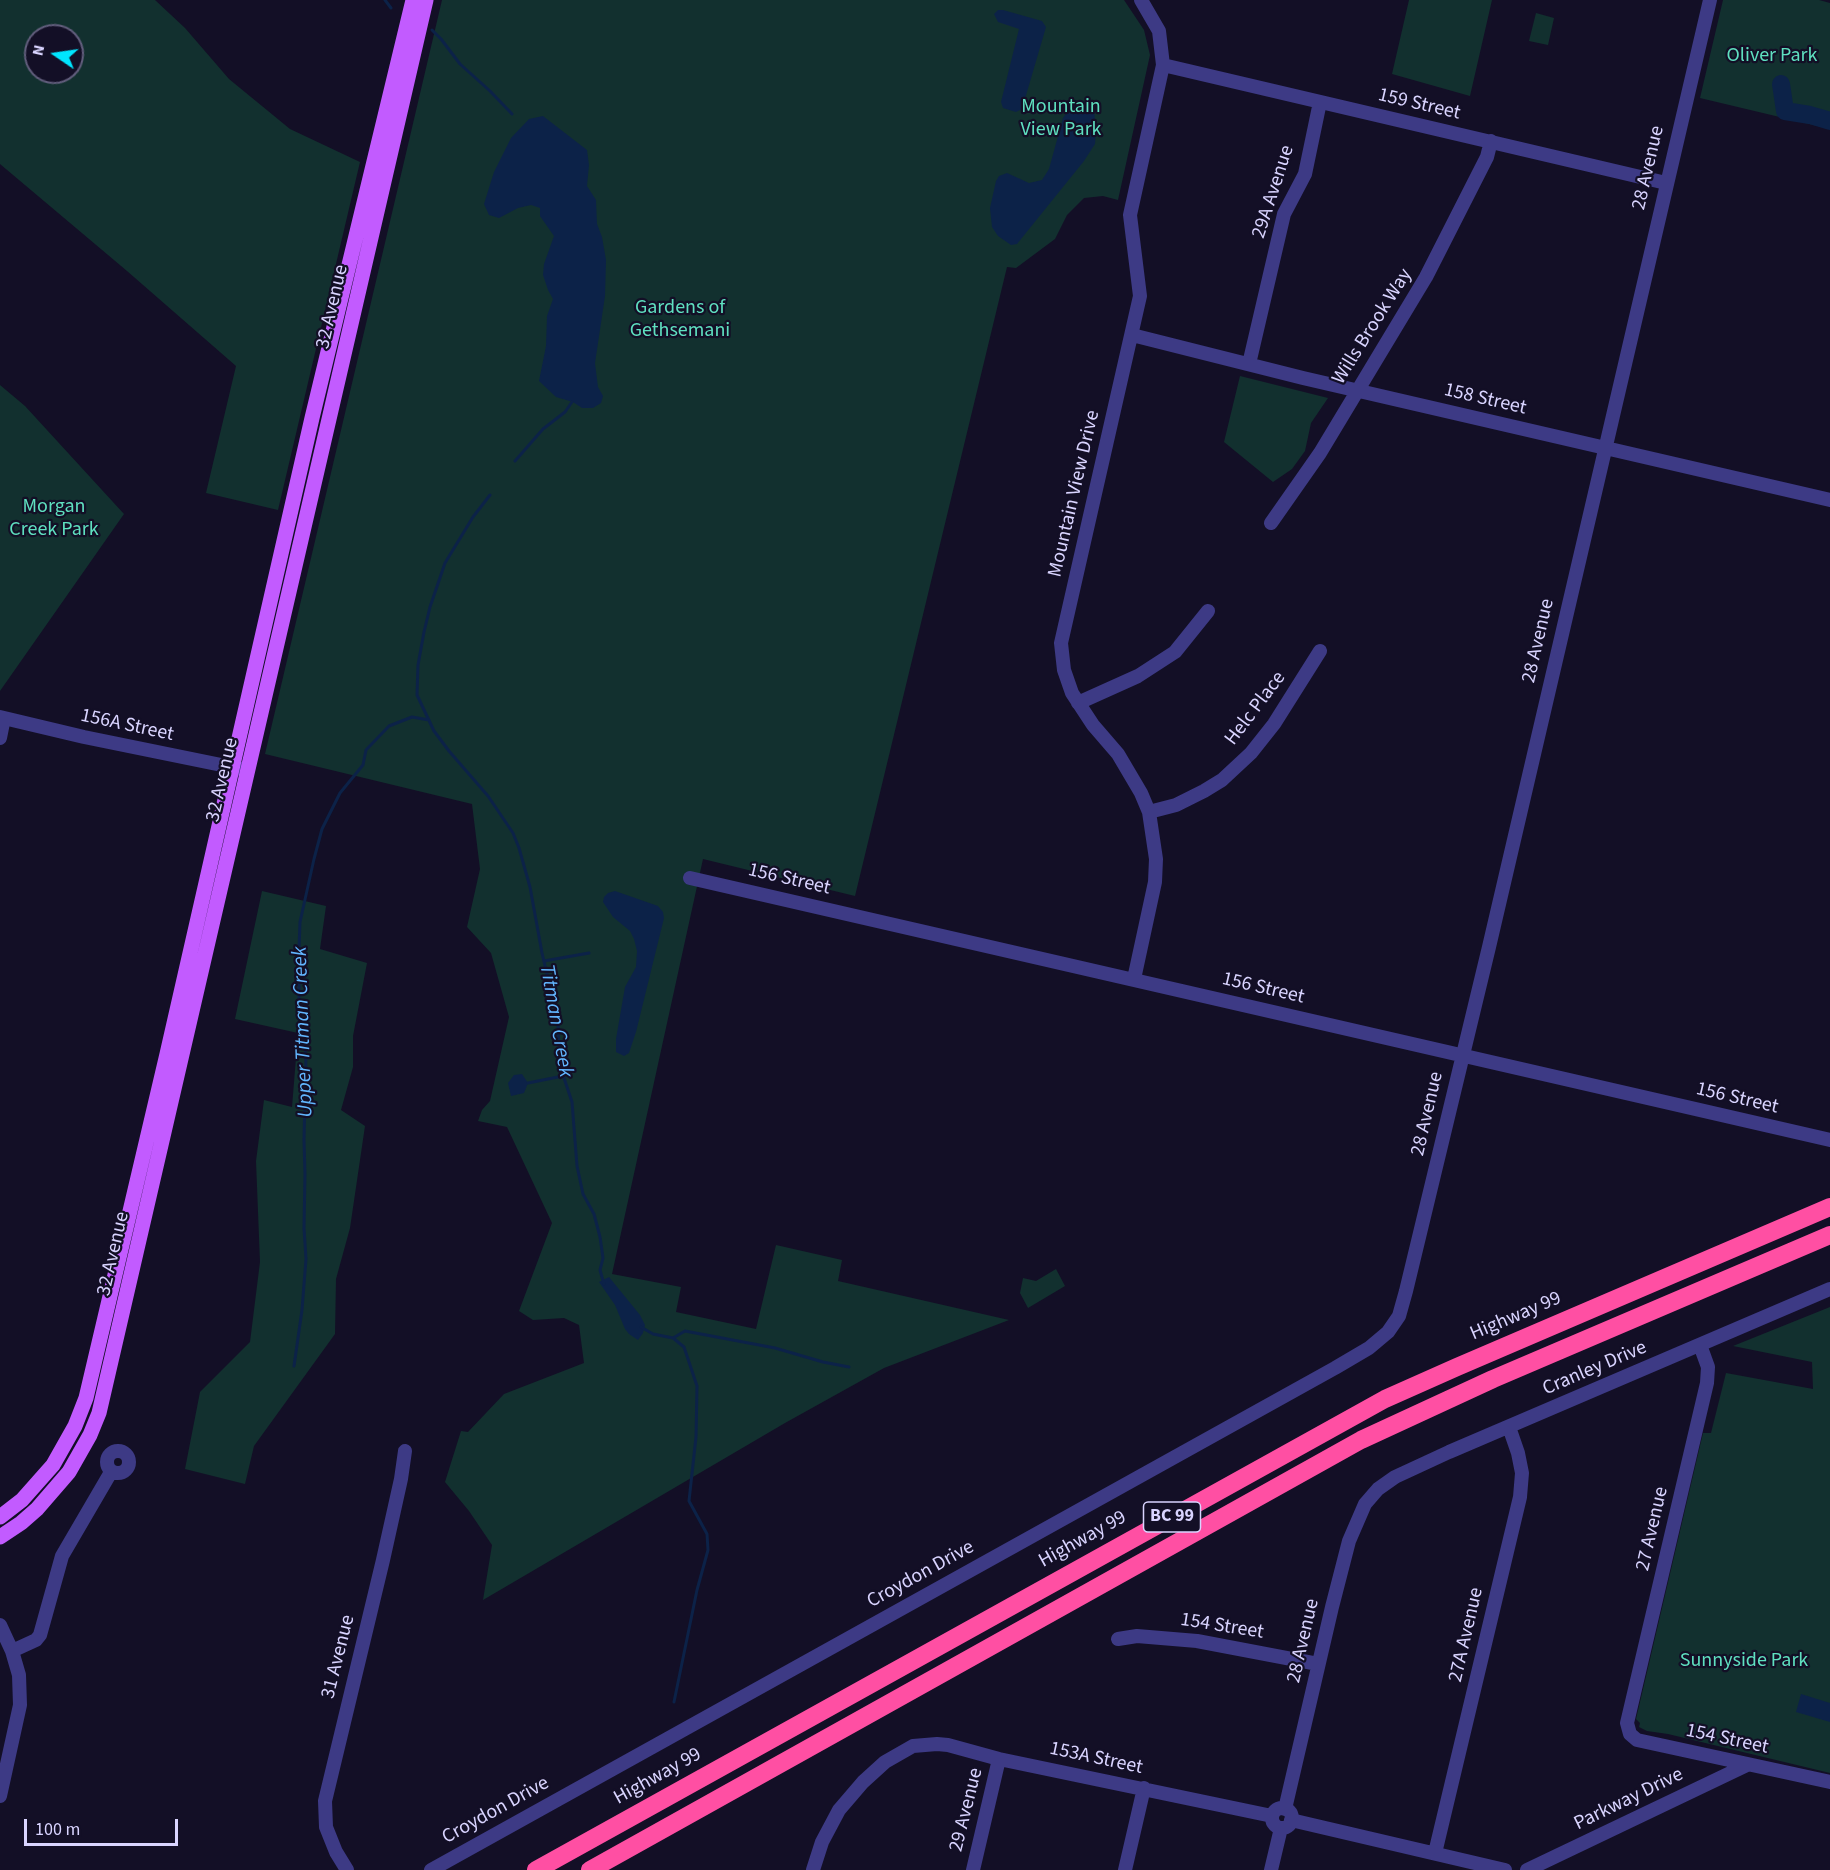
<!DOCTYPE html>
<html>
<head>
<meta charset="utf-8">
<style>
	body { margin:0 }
	#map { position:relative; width:1830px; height:1870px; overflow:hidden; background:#130f26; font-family:"Source Sans 3",sans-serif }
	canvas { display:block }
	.north { position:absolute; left:24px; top:24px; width:60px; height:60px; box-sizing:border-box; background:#130f26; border:2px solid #625e7d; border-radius:50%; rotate:283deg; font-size:16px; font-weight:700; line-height:24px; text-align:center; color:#d9d4ff }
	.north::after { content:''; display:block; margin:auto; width:21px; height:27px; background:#00e5ff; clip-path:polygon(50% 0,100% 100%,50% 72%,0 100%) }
	.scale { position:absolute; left:24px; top:1819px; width:154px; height:27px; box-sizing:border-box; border:3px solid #d9d4ff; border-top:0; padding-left:8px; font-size:18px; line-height:21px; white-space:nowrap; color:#d9d4ff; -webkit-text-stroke:4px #130f26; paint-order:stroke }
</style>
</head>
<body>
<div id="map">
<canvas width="1830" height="1870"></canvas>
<div class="north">N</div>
<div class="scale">100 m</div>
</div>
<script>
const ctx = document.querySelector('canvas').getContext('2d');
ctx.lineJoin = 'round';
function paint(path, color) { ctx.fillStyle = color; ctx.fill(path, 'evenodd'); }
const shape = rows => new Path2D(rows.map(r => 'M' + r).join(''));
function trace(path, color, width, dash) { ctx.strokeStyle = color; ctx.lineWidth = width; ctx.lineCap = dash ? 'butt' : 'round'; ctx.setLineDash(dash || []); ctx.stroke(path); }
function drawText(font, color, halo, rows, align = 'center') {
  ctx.font = font + ' "Source Sans 3",sans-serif'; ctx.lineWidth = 4.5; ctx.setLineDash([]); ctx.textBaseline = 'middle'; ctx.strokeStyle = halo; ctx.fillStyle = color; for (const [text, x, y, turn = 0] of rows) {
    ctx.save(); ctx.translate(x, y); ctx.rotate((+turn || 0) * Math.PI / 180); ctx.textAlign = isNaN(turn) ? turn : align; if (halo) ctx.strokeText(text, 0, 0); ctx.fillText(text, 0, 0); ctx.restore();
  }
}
paint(shape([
	[0,0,155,0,185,28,229,79,290,129,360,162,278,510,206,493,236,366,127,271,0,164],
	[36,36,72,36,72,72,36,72],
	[442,0,1124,0,1144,30,1150,55,1118,200,1103,196,1084,198,1067,215,1055,239,1016,268,1007,267,855,896,703,859,612,1274,681,1287,676,1312,756,1329,776,1245,842,1260,838,1281,1009,1320,884,1368,785,1423,483,1600,492,1545,469,1511,445,1482,461,1431,468,1432,504,1394,584,1363,579,1325,564,1318,533,1320,519,1311,552,1223,507,1127,478,1121,482,1110,490,1101,509,1017,491,953,467,927,480,869,472,804,265,754],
	[1409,0,1492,0,1470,96,1392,74],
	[1723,0,1819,0,1830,3,1830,129,1700,98],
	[1536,13,1554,18,1548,45,1529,41],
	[1240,376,1328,398,1311,423,1305,451,1292,469,1273,482,1224,442],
	[0,385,25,406,124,514,0,691],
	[262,891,326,906,320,949,367,963,353,1036,353,1067,341,1110,365,1126,350,1228,336,1279,335,1334,254,1446,245,1484,185,1469,200,1392,250,1342,260,1262,256,1161,264,1100,292,1107,298,1033,235,1019],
	[1056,1269,1065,1286,1028,1308,1020,1293,1023,1278,1036,1281],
	[1830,1307,1830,1773,1668,1734,1647,1731,1639,1727,1640,1723,1636,1719,1703,1433,1711,1433,1726,1373,1813,1389,1812,1362,1733,1346]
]), '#12302f');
paint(shape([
	[998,10,1003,10,1042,21,1046,27,1022,109,1016,112,1003,108,1001,102,1019,29,998,22,994,14],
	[1076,105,1086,105,1094,110,1096,131,1095,144,1084,161,1017,244,1011,245,998,236,992,227,990,208,996,181,999,176,1007,173,1029,183,1042,180,1049,169,1063,118,1071,107],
	[543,116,587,150,589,165,587,186,596,200,597,224,602,237,606,260,605,296,595,363,598,387,603,396,601,403,593,408,582,408,573,402,556,397,539,381,546,346,547,316,553,299,548,290,543,275,544,264,554,236,540,216,540,208,531,205,518,208,499,218,489,215,484,204,494,172,511,138,529,119],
	[615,891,658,906,663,912,664,918,636,1032,629,1053,624,1056,616,1052,616,1039,625,987,636,967,637,951,634,939,630,931,613,917,603,902,604,897,608,893],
	[522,1074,528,1083,524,1093,511,1096,508,1083,514,1075],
	[609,1277,640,1315,645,1325,643,1333,638,1340,629,1334,625,1329,615,1305,599,1282],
	[1801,1694,1830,1703,1830,1722,1796,1712]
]), '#0c2248');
trace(shape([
	[385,0,391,8],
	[432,30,441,39,460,64,490,91,512,114],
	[515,461,543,429,565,412,572,402],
	[490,495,473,517,445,563,430,607,424,632,418,665,417,695,434,731,449,751,488,796,513,833,519,848,530,887,542,953,558,1020,559,1063,572,1102,577,1166,583,1194,594,1214,600,1237,603,1258,600,1270,604,1284],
	[544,961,589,953],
	[528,1083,563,1076],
	[641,1327,653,1334,673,1338,685,1331,775,1348,823,1362,849,1367],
	[673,1338,684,1347,697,1386,696,1437,689,1501,707,1534,708,1550,697,1590,674,1702],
	[294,1366,302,1310,306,1259,304,1228,305,1174,304,1140,306,1055,299,1009,299,949,300,922,314,859,322,829,340,793,363,765,366,750,389,726,412,717,429,720]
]), '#0c2248', 3);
trace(shape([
	[1781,84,1785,111,1810,115,1830,121]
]), '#0c2248', 18);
trace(shape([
	[1163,65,1666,183],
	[1132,335,1303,378,1830,500],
	[1249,364,1284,214,1305,174,1320,102],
	[1271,523,1320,453,1426,277,1487,157,1491,141],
	[1078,703,1138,676,1175,652,1208,611],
	[0,717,84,737,241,769],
	[0,738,4,718],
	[1149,812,1176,805,1204,791,1222,780,1251,753,1274,724,1320,651],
	[690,878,1830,1140],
	[1134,979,1155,882,1156,859,1149,812,1141,793,1118,754,1093,725,1072,693,1064,670,1061,643,1140,296,1130,215,1163,65,1159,31,1141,0],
	[1700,1345,1708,1367,1707,1383,1627,1723,1630,1734,1637,1740,1830,1782],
	'107 1462a11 11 0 1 1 22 0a11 11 0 1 1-22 0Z',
	[0,1625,12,1651,19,1675,20,1705,0,1796],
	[1118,1639,1137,1636,1197,1641,1318,1664],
	[12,1651,36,1640,40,1635,62,1556,111,1472],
	'1272 1818a10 10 0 1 1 20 0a10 10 0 1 1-20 0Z',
	[1285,1809,1332,1607,1349,1541,1365,1504,1378,1489,1395,1477,1449,1452,1830,1289],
	[1291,1820,1505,1870],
	[1435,1853,1520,1497,1522,1473,1518,1453,1509,1427],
	[347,1870,336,1852,326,1827,325,1801,383,1560,401,1479,405,1451],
	[431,1870,1335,1368,1369,1348,1388,1332,1399,1316,1406,1291,1489,947,1710,0],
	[813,1870,822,1842,839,1810,863,1782,885,1762,913,1746,937,1744,948,1745,999,1759,1272,1816],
	[973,1870,999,1759],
	[1125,1870,1144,1788],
	[1271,1870,1281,1828],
	[1527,1870,1747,1765]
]), '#3d3a85', 14);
trace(shape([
	[0,1517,22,1500,53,1465,75,1426,86,1398,167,1054,312,418,413,0],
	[0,1537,21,1523,37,1509,69,1472,90,1435,99,1413,426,0]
]), '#c25bff', 15);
trace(shape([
	[536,1870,1385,1399,1457,1367,1830,1207],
	[590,1870,1361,1440,1493,1379,1830,1235]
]), '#ff4fa3', 18);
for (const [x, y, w] of [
	[1172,1517,57]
]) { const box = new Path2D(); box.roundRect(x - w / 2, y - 15, w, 30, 4.5); ctx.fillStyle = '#130f26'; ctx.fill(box); trace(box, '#d9d4ff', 1.5); }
drawText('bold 18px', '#d9d4ff', null, [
	["BC 99",1172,1517]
]);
drawText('20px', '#5fe0c0', '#130f26', [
	["Oliver Park",1772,57],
	["Mountain",1061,108],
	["View Park",1061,131],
	["Gardens of",680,309],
	["Gethsemani",680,332],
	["Morgan",54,508],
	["Creek Park",54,531],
	["Sunnyside Park",1744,1662]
]);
drawText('20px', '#d9d4ff', '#130f26', [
	["159 Street",1419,105,13],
	["28 Avenue",1649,168,-77],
	["29A Avenue",1274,192,-72],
	["32 Avenue",333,307,-77],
	["Wills Brook Way",1373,327,-58],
	["158 Street",1485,400,13],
	["Mountain View Drive",1075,494,-77],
	["28 Avenue",1539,641,-77],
	["Helc Place",1256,709,-53],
	["156A Street",127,726,12],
	["32 Avenue",223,780,-77],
	["156 Street",789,880,13],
	["156 Street",1263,989,13],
	["156 Street",1737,1099,13],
	["28 Avenue",1428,1114,-77],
	["32 Avenue",114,1254,-77],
	["Highway 99",1516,1317,-23],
	["Cranley Drive",1595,1369,-23],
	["27 Avenue",1653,1529,-77],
	["Highway 99",1083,1540,-29],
	["Croydon Drive",921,1575,-29],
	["154 Street",1222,1627,9],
	["27A Avenue",1467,1635,-77],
	["28 Avenue",1304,1641,-77],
	["31 Avenue",339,1657,-76],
	["154 Street",1727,1740,12],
	["153A Street",1096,1759,12],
	["Highway 99",658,1777,-29],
	["Parkway Drive",1629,1800,-26],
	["29 Avenue",967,1810,-76],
	["Croydon Drive",496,1811,-29]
]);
drawText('italic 21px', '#62b6ff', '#130f26', [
	["Titman Creek",555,1021,80],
	["Upper Titman Creek",304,1032,-92]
]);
</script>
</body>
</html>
